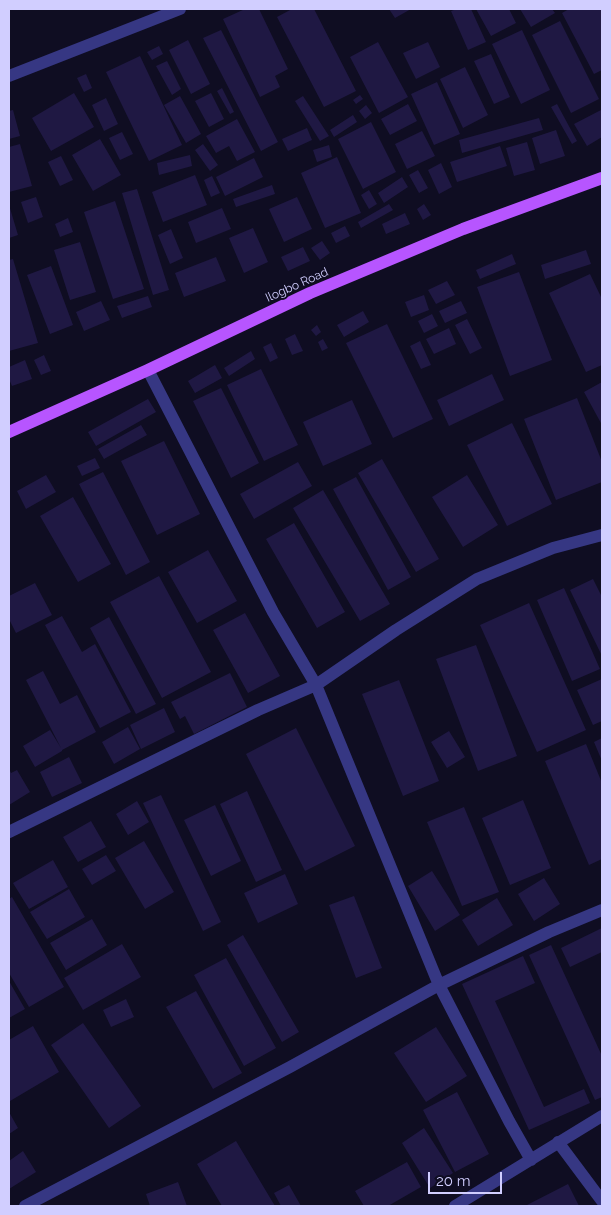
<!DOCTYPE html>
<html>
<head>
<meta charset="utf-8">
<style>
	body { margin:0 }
	#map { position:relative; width:611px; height:1215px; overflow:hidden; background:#0f0d22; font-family:Raleway,sans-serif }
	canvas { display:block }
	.frame { position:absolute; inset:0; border:10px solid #d1ceff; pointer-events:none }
	.scale { position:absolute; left:428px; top:1172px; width:74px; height:22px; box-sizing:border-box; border:2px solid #d1ceff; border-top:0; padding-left:6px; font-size:15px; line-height:18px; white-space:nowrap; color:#d1ceff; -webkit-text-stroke:4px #0f0d22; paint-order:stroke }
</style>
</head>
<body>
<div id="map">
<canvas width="611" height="1215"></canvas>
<div class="frame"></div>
<div class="scale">20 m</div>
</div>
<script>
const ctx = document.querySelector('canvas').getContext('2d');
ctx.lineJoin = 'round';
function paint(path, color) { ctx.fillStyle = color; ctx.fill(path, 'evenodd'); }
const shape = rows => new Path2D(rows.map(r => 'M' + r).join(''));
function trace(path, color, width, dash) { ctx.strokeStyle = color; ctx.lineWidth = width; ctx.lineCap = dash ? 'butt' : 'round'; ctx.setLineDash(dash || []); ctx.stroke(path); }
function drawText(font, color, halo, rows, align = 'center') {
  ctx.font = font + ' Raleway,sans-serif'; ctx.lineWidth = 4; ctx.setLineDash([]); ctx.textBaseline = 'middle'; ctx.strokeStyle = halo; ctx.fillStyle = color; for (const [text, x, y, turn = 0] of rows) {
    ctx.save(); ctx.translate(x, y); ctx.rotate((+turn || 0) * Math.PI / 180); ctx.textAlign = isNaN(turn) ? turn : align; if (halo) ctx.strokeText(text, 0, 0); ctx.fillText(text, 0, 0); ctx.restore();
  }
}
paint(shape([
	[245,9,259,9,288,69,275,76,280,87,260,97,223,19],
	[292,9,314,9,356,91,324,107,277,17],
	[389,9,411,9,395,18],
	[457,9,471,9,486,42,468,50,451,11],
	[476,9,509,9,516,23,491,36],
	[520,9,552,9,555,13,531,27],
	[569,9,602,9,602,70,594,74,562,13],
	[560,21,599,99,571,113,532,35],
	[221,30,278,142,261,151,203,38],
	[522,30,550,90,521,104,492,44],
	[188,40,210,84,191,94,169,50],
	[378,42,408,97,379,113,350,57],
	[428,42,440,67,416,79,403,53],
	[159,46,163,54,152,60,147,52],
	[491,54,510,97,494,104,474,61],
	[140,56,182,145,149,161,106,72],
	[167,61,181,89,172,95,156,66],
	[465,67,488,115,463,128,440,79],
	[86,74,92,88,84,92,77,78],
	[437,82,460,134,434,145,411,94],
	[222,88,234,112,230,114,217,91],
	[74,93,94,127,51,151,32,118],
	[211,93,224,119,209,127,195,101],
	[360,95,363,99,356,104,353,100],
	[180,96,201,134,186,143,164,105],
	[303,96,329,136,320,141,295,101],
	[106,98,118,124,104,131,92,105],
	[408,104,417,121,390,135,381,119],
	[557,104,577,141,572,144,551,107],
	[366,105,372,113,365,119,359,111],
	[13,110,20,136,9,139,9,111],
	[601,110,602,113,602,137,587,146,574,124],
	[353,115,357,122,334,137,330,130],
	[539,118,543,130,462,153,459,140],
	[237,119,255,152,237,161,229,146,216,153,206,136],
	[371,122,396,172,363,189,338,139],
	[307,128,312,140,288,151,282,139],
	[556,130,565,156,540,164,532,138],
	[422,131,435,156,407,169,395,144],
	[122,132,133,154,120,160,109,138],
	[100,139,121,175,93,191,72,155],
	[527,142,535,170,514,176,506,148],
	[20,144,32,186,9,192,9,147],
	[203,144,218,165,210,171,195,150],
	[329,145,332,157,317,162,313,150],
	[500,146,507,166,457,182,450,162],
	[190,155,192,166,159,175,157,163],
	[61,156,73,180,60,186,48,162],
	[337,157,361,213,325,228,301,173],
	[254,158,263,177,225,196,216,177],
	[441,163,452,187,439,194,428,170],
	[418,170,428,188,419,193,409,175],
	[195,175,207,205,163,222,152,192],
	[212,176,220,193,211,197,204,180],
	[402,177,408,187,384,203,378,193],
	[272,185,275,194,236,207,233,199],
	[137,189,169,290,153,295,122,193],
	[369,190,377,204,369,209,361,195],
	[36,197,43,217,28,223,21,202],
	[297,197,312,229,284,242,269,209],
	[115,201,144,289,113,299,84,212],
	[389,204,393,210,361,228,358,222],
	[424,204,431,215,423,220,417,209],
	[9,205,18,235,9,238],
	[222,208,231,229,196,243,188,222],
	[405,213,410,224,386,234,382,224],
	[68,218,73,232,60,237,55,224],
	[345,226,350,236,336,243,331,233],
	[253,228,268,262,244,273,229,238],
	[171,229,183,258,170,264,158,235],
	[322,241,330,253,320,260,311,248],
	[80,242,96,292,70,300,54,250],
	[303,247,310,261,288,271,281,257],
	[586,250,591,264,545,279,541,265],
	[512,254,516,264,480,279,476,270],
	[216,257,226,281,184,297,175,273],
	[13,259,38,343,9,351,9,260],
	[51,266,73,325,50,334,27,275],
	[519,272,552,360,510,376,477,287],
	[590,274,602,299,602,365,586,372,549,293],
	[447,281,455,295,436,304,428,290],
	[424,295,429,310,411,317,405,302],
	[148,296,152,307,122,318,117,306],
	[101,301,110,320,84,331,76,312],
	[461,301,467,313,445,323,439,311],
	[363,311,369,322,344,337,337,325],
	[432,314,438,326,424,333,418,321],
	[467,319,482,348,470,354,455,325],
	[387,324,433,419,393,438,346,343],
	[317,325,321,332,316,336,311,330],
	[449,328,456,344,434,354,426,339],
	[295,334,303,351,292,355,285,339],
	[323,339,328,348,322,351,318,342],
	[420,341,431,365,421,369,410,346],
	[271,343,278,358,270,362,263,347],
	[251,351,255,359,229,376,224,368],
	[44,355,51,371,41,375,34,360],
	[25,360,32,379,12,386,9,379,9,367],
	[215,365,222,378,195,393,188,381],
	[261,369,298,445,264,461,227,385],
	[492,374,504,400,449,426,437,400],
	[602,382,602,425,584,392],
	[221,388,259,463,231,478,193,401],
	[577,398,602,462,602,482,556,500,524,419],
	[148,399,156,412,96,446,88,432],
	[352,400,372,444,323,466,303,422],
	[512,423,552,504,507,526,467,445],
	[141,425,147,435,104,459,98,449],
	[164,441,200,514,157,535,121,461],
	[95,458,100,468,82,476,77,466],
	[382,459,439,559,416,572,358,473],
	[298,462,312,486,254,519,240,494],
	[103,472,150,562,126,575,79,484],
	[46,475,56,492,26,509,17,491],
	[467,475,498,525,463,547,432,497],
	[356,477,411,577,388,590,333,489],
	[323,490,390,604,360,621,293,508],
	[73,497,111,564,78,582,40,516],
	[294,523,345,612,317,628,266,539],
	[208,550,237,601,197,623,168,572],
	[159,576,211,672,162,698,110,602],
	[593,579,602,597,602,656,570,590],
	[35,583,52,615,16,633,9,619,9,596],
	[564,588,600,669,572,681,537,600],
	[529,603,586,730,537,752,480,625],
	[245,613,280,676,248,693,213,630],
	[62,616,82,652,95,644,131,712,100,728,45,625],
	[109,617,156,704,136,714,90,628],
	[476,645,517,756,478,771,436,659],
	[43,671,60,704,77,695,96,732,62,750,62,751,35,767,23,746,50,730,61,748,26,680],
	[230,673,247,707,194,734,185,716,180,719,171,702],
	[602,679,602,721,593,725,577,690],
	[399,680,439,781,403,796,362,694],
	[164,708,175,732,141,749,130,725],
	[128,727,140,749,114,764,102,742],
	[296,728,355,846,305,871,246,754],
	[449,731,465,757,447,768,431,742],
	[602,738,602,761,594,742],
	[586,744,602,783,602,859,589,865,545,761],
	[69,757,82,783,52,797,40,772],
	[9,769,11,773,17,770,30,792,9,805],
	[247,791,282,870,256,882,220,804],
	[161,795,221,922,203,931,143,803],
	[523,800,551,868,510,885,482,818],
	[137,801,149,822,128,835,116,814],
	[215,805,241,861,211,876,184,820],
	[464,807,499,892,462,906,427,822],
	[91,821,106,847,78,862,63,837],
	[144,841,174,892,145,909,115,858],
	[106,855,116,871,92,885,82,869],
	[53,860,68,887,29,909,13,883],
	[432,871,460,915,435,931,408,886],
	[285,874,298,904,258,923,244,893],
	[544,878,560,904,534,921,518,894],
	[69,889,85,917,47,939,30,912],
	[354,896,382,968,356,978,329,905],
	[12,897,64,987,29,1007,9,973,9,899],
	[497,898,513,925,478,946,462,920],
	[92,919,107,945,66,970,50,943],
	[602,928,602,952,570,967,561,948],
	[243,935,299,1032,282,1042,227,945],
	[122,944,141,977,83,1010,64,978],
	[551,945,602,1056,602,1097,595,1100,529,955],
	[523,956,535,983,495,1001,544,1107,584,1089,590,1103,529,1130,462,984],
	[226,958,276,1048,244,1066,194,975],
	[9,981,25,1009,9,1018],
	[196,991,242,1073,213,1089,166,1007],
	[126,999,134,1017,111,1027,103,1010],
	[83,1023,141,1106,109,1128,51,1045],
	[33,1026,59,1072,10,1101,9,1040],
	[436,1027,467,1076,426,1102,394,1053],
	[457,1092,489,1154,455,1172,423,1110],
	[9,1112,18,1128,9,1134],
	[424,1128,453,1173,430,1188,402,1143],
	[236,1141,275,1206,222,1206,197,1164],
	[23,1151,36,1172,9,1189,9,1161],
	[407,1162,421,1187,388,1206,364,1206,355,1191],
	[178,1182,187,1206,150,1206,146,1194],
	[568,1184,579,1206,525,1206],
	[289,1185,301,1206,281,1206,274,1193]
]), '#1f1843');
trace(shape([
	[9,76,180,9],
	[148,370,273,612,316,685,439,985,509,1121,531,1160],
	[9,832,258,710,316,685,396,630,477,579,553,548,602,535],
	[558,1142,602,1201],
	[25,1206,290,1067,439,985,549,932,602,910],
	[455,1206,602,1116]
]), '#363783', 12);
trace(shape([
	[9,432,148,370,310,293,463,229,602,178]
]), '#b755ff', 12);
drawText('12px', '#d1ceff', '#0f0d22', [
	["Ilogbo Road",297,285,-24]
]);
</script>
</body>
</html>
